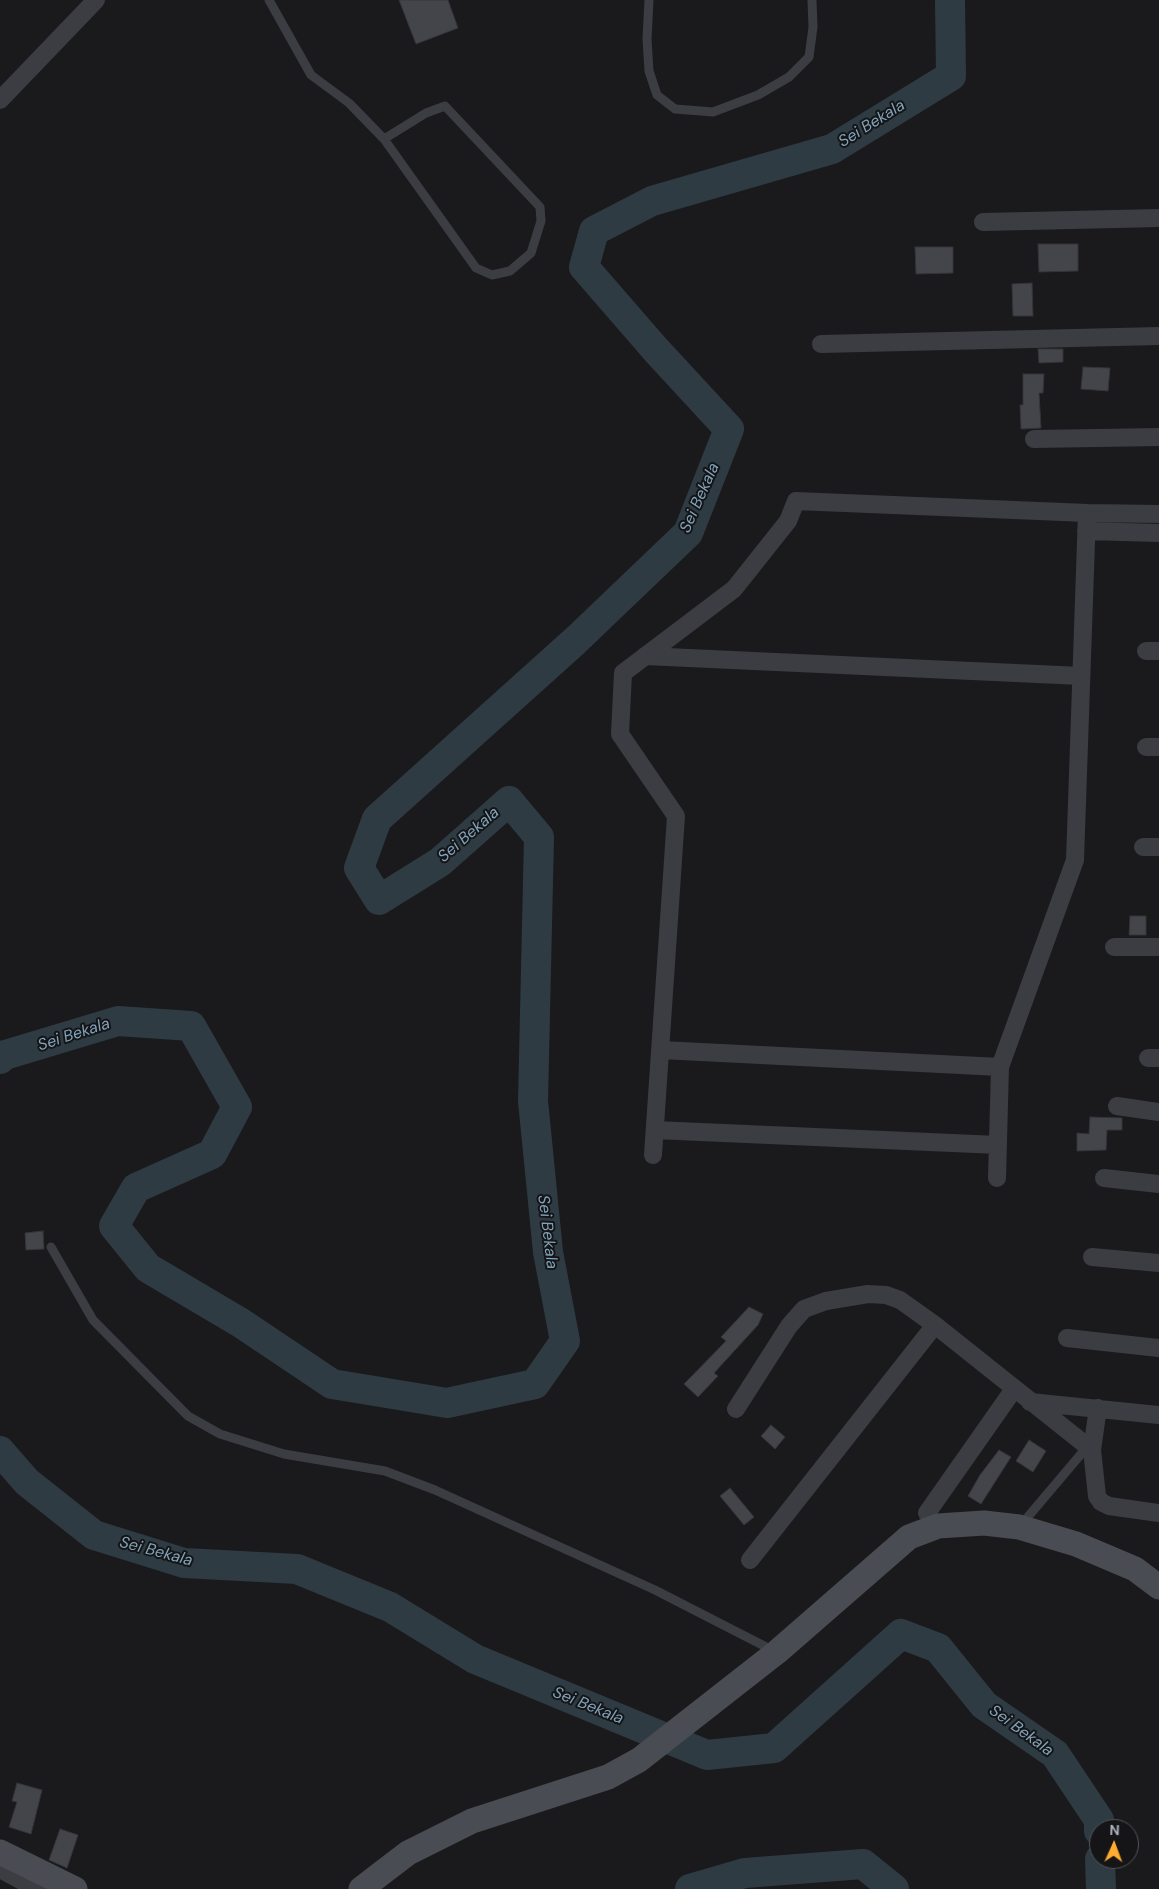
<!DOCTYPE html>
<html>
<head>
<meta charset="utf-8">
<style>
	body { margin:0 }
	#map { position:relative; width:1159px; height:1889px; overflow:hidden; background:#1a1a1d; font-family:"DM Sans",sans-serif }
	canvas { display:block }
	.north { position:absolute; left:1089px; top:1819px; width:50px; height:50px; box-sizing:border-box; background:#151518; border:1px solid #51545a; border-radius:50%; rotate:2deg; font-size:14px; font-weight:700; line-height:20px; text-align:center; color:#acb3bd }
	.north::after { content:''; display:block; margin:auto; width:18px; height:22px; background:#ffaa30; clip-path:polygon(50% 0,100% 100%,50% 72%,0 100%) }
</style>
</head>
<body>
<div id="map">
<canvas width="1159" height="1889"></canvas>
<div class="north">N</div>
</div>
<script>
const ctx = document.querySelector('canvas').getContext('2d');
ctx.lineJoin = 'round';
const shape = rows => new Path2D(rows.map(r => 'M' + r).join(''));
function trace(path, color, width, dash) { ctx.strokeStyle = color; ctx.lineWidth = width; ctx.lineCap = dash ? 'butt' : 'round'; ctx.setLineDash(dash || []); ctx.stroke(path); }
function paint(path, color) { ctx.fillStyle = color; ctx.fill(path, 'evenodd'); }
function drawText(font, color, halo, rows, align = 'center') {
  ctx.font = font + ' "DM Sans",sans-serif'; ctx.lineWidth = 4; ctx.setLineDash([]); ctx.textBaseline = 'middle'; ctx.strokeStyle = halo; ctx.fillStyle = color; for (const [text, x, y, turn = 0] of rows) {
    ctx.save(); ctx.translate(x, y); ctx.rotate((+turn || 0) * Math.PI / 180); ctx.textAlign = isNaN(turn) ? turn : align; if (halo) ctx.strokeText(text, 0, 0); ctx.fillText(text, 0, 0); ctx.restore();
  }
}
trace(shape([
	[0,1059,5,1055,118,1021,191,1026,237,1107,212,1154,136,1188,114,1226,148,1268,241,1323,332,1384,447,1403,535,1384,565,1341,548,1252,533,1101,539,837,509,801,440,862,379,900,359,868,377,819,575,641,688,533,729,429,656,350,584,267,594,231,652,201,832,149,951,76,950,0],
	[0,1451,27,1482,94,1535,184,1563,297,1569,390,1607,475,1659,707,1755,774,1748,901,1634,938,1648,984,1705,1055,1754,1099,1820,1099,1831],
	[1100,1859,1101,1889],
	[690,1889,745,1873,863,1864,894,1889]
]), '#2f3b43', 30);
const building = shape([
	[399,0,448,0,458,28,416,44,399,0],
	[1038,244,1078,244,1078,271,1039,272,1038,244],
	[915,247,953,247,953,273,916,274,915,247],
	[1032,283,1033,316,1013,316,1012,284,1032,283],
	[1038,349,1063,349,1063,362,1039,363,1038,349],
	[1083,367,1110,368,1108,391,1081,389,1083,367],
	[1023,374,1044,374,1043,393,1039,393,1041,428,1021,429,1020,405,1023,405,1023,374],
	[1130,916,1146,916,1146,935,1129,935,1130,916],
	[1090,1117,1122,1118,1122,1130,1107,1130,1106,1150,1077,1151,1077,1133,1089,1134,1090,1117],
	[43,1231,44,1249,26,1250,25,1233,43,1231],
	[749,1307,763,1314,758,1325,714,1373,718,1376,698,1397,684,1384,726,1341,721,1337,749,1307],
	[771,1425,785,1437,775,1449,761,1436,771,1425],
	[1029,1440,1046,1451,1033,1472,1016,1461,1029,1440],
	[999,1450,1011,1457,981,1504,968,1496,980,1475,999,1450],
	[730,1488,754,1517,744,1525,720,1496,730,1488],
	[17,1783,42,1790,31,1834,9,1827,17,1802,12,1801,17,1783],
	[60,1829,78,1835,67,1868,49,1860,60,1829]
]);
paint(building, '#44454a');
trace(building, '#343439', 1);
trace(shape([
	[269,0,311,75,349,103,384,139,476,268,492,275,510,271,531,253,541,221,540,207,445,106,426,113,384,139],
	[649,0,647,39,649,71,657,95,675,109,713,112,758,95,789,77,809,57,813,27,812,0],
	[51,1247,93,1320,188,1416,220,1434,284,1454,385,1471,435,1490,655,1590,774,1651],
	[1021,1525,1087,1447]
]), '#3b3d42', 9);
trace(shape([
	[0,100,96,0],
	[983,222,1159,218],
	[821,344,1159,336],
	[1034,439,1159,437],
	[1086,531,1159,533],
	[1146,651,1159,651],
	[645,656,1081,676],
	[1146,747,1159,747],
	[1143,847,1159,847],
	[1114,947,1159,947],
	[661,1050,1000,1067],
	[1148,1058,1159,1058],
	[1117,1106,1159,1112],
	[655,1130,998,1145],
	[653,1155,676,816,620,734,623,673,734,589,788,521,796,501,1087,513,1159,514],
	[997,1178,1000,1067,1075,860,1087,513],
	[1104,1178,1159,1184],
	[1092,1257,1159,1263],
	[1067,1338,1159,1348],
	[1030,1402,1159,1415],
	[1098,1408,1092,1450,1097,1496,1101,1502,1109,1506,1159,1513],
	[736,1409,789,1326,804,1309,826,1301,868,1294,886,1295,900,1300,935,1325,1092,1450],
	[927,1513,1014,1389],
	[750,1560,935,1325],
	[0,1869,37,1889]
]), '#3b3d42', 18);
trace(shape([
	[0,1852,75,1889],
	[361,1889,408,1853,472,1821,608,1777,639,1760,777,1652,909,1537,938,1526,984,1523,1019,1527,1076,1544,1135,1569,1159,1587]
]), '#494c52', 25);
drawText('italic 16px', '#81a4ba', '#151518', [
	["Sei Bekala",872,124,-32],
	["Sei Bekala",700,498,-66],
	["Sei Bekala",469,835,-41],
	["Sei Bekala",74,1035,-18],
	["Sei Bekala",547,1232,83],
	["Sei Bekala",156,1552,15],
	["Sei Bekala",588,1706,22],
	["Sei Bekala",1021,1731,36]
]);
</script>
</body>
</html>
